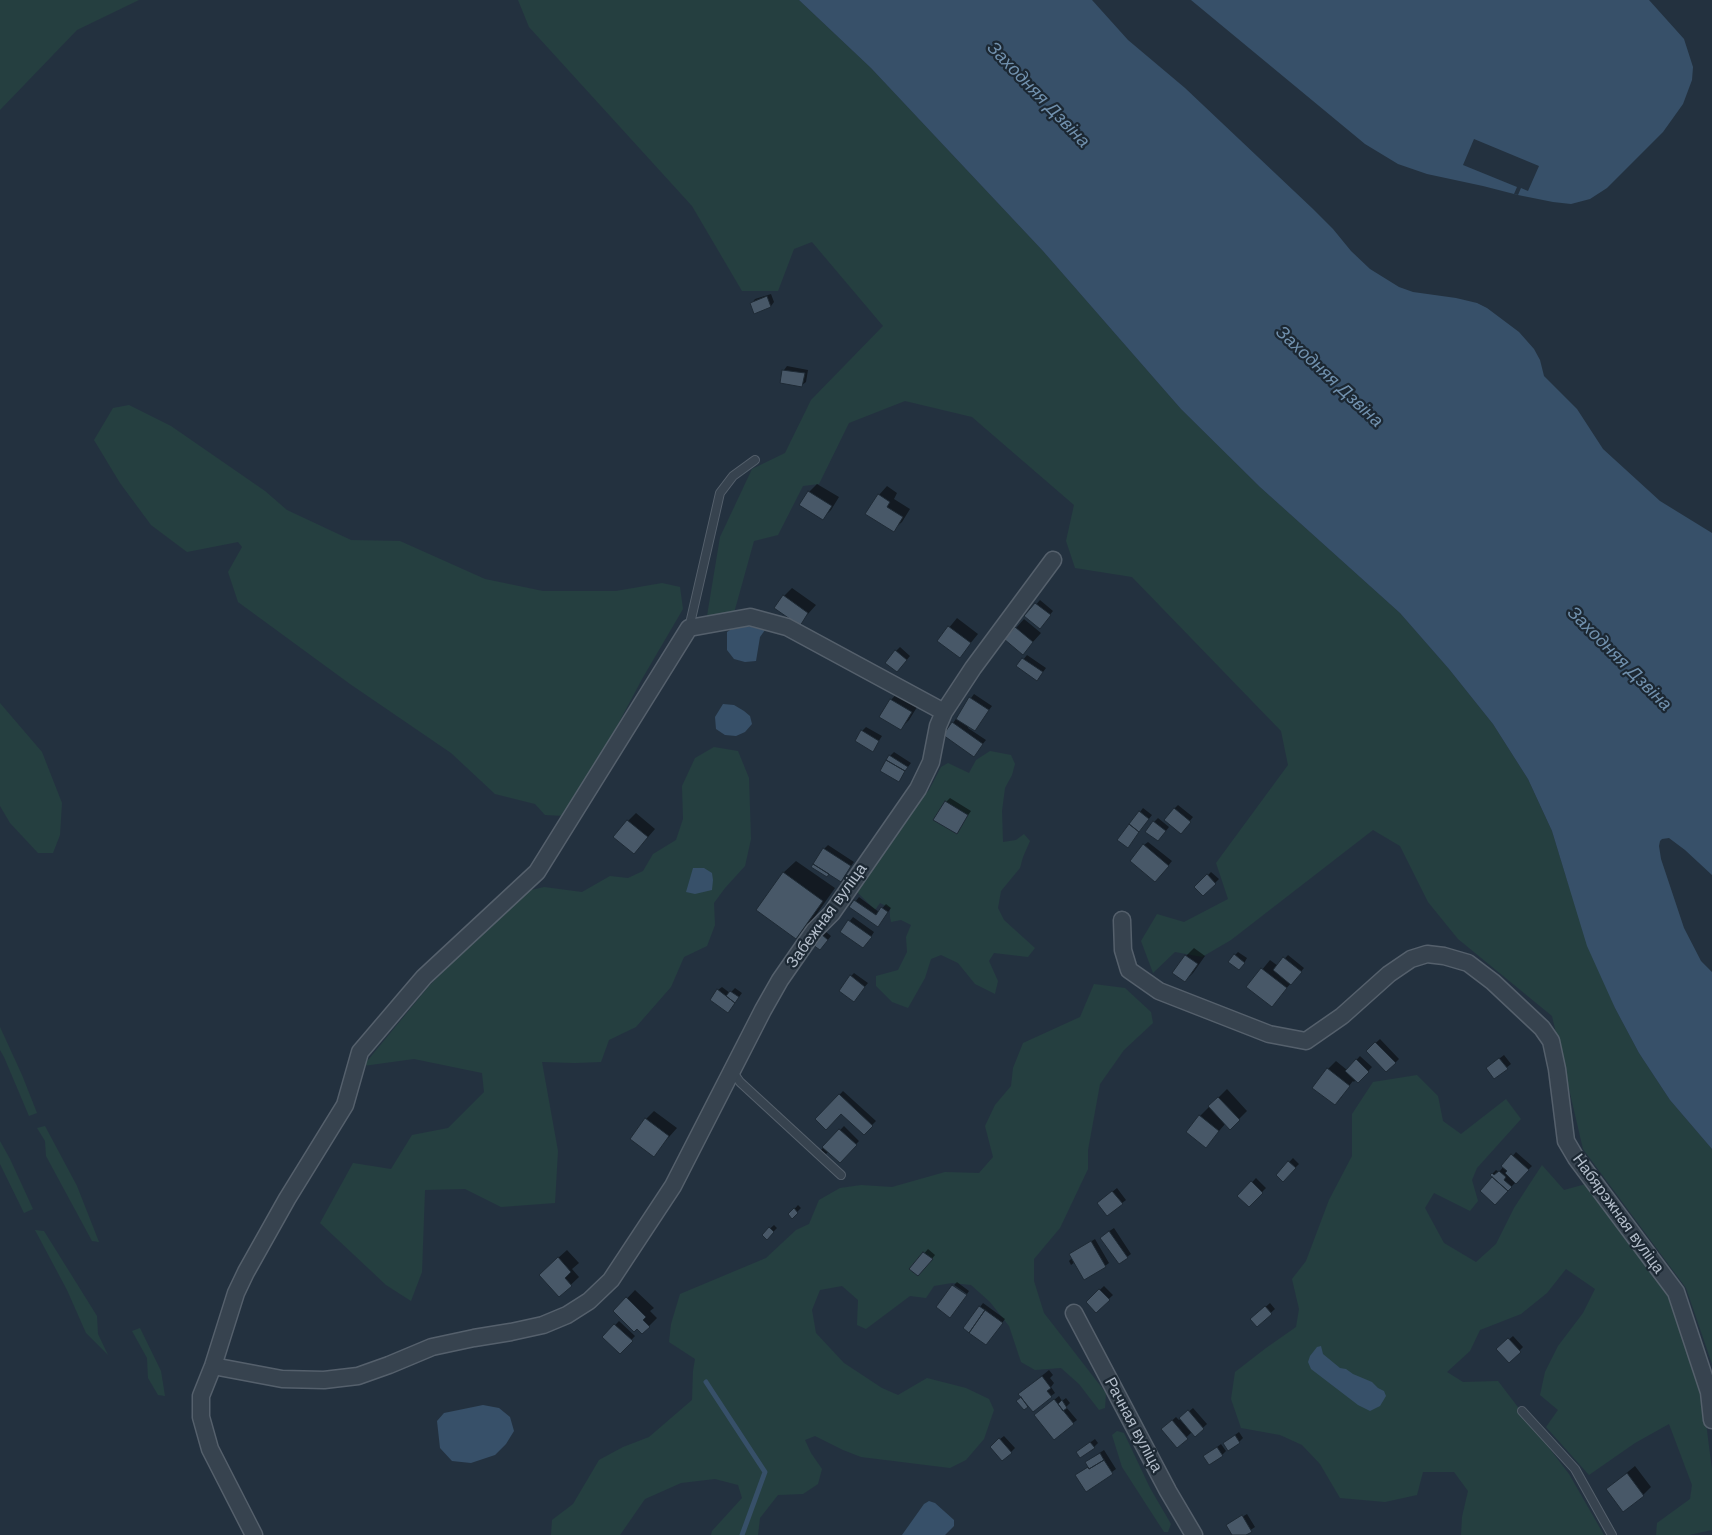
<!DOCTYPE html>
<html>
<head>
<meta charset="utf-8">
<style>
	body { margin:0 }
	canvas { display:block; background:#23313f }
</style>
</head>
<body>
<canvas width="1712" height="1535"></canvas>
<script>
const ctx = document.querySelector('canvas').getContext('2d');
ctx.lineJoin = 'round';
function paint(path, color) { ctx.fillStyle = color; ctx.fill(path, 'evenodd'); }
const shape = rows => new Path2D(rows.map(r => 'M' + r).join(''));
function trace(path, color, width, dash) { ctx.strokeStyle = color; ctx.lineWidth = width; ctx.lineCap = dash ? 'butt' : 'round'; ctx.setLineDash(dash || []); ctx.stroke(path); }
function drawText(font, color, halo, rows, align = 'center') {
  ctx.font = font + ' Helvetica,sans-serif'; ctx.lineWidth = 4.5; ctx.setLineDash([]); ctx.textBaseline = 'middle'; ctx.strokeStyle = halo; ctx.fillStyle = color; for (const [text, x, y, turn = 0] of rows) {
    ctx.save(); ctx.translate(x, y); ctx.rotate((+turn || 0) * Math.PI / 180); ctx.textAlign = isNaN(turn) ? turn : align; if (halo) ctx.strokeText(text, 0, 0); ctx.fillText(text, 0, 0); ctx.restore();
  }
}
paint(shape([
	[0,0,139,0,77,30,0,110],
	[518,0,799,0,871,68,1043,251,1181,409,1260,487,1400,613,1449,669,1493,724,1528,779,1552,831,1568,883,1615,1008,1639,1053,1670,1100,1712,1149,1712,1364,1686,1288,1583,1149,1552,1016,1458,939,1428,902,1400,846,1373,830,1231,940,1202,957,1175,952,1153,973,1141,941,1157,914,1184,922,1228,899,1216,863,1288,765,1281,731,1132,577,1075,568,1066,541,1074,505,972,417,905,401,849,423,819,484,803,486,778,535,754,541,734,613,707,616,720,537,752,469,785,453,811,400,883,326,812,242,794,249,778,291,742,291,692,206,529,27],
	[129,405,171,426,265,491,287,510,351,540,400,541,485,579,543,591,616,591,662,583,680,587,683,609,642,679,589,779,565,816,545,815,535,804,495,794,451,753,350,684,238,602,228,572,242,547,238,542,187,552,151,525,120,483,94,440,113,408],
	[0,703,42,752,62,803,60,835,53,853,38,853,10,823,0,806],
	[714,747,738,751,749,778,751,839,745,866,725,888,714,903,715,925,707,946,684,957,671,987,636,1027,609,1040,601,1062,575,1063,542,1062,558,1151,555,1203,501,1207,465,1189,425,1190,422,1272,411,1301,386,1285,320,1223,353,1163,391,1169,412,1135,448,1128,484,1092,482,1073,414,1059,363,1066,429,986,523,892,544,887,582,892,610,876,628,878,643,871,653,854,676,840,683,819,682,786,695,758],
	[990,751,1011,755,1015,764,1012,775,1005,788,1002,811,1003,842,1016,840,1024,834,1030,841,1023,857,1020,868,1001,891,998,908,1004,920,1035,948,1028,957,994,953,989,961,998,981,995,994,975,984,958,963,941,955,931,959,925,978,908,1008,892,1002,876,986,876,976,898,970,907,952,906,937,911,925,901,920,891,922,890,917,890,908,880,903,875,910,857,892,905,817,929,790,941,767,948,763,969,773,976,760],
	[1094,984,1125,988,1151,1012,1153,1023,1124,1050,1100,1084,1088,1150,1088,1169,1060,1228,1034,1259,1034,1281,1044,1313,1106,1393,1105,1408,1099,1410,1079,1384,1061,1368,1035,1370,1021,1362,1009,1326,990,1302,971,1285,952,1283,934,1286,926,1298,910,1296,866,1329,857,1325,858,1300,842,1286,820,1290,812,1310,816,1333,844,1363,882,1388,898,1395,927,1378,966,1388,989,1399,994,1410,984,1439,966,1460,950,1468,861,1457,843,1450,815,1436,805,1440,811,1453,822,1469,818,1484,803,1494,778,1495,760,1518,758,1535,711,1535,712,1531,742,1498,738,1485,715,1479,681,1483,645,1499,620,1535,551,1535,552,1520,573,1504,599,1460,623,1447,649,1437,692,1400,693,1371,695,1359,669,1342,671,1324,680,1294,766,1258,796,1230,809,1224,819,1200,840,1188,861,1185,892,1187,945,1172,979,1173,993,1157,985,1126,995,1105,1011,1086,1013,1068,1023,1043,1080,1017],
	[0,1027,22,1075,37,1113,29,1116,4,1057,0,1050],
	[1417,1075,1438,1096,1443,1121,1461,1134,1506,1099,1521,1119,1477,1168,1472,1180,1478,1201,1470,1211,1434,1193,1425,1208,1444,1243,1476,1262,1496,1244,1514,1208,1542,1165,1564,1190,1586,1184,1670,1294,1702,1391,1712,1470,1712,1530,1689,1535,1656,1535,1657,1523,1690,1499,1692,1485,1669,1424,1635,1443,1589,1475,1546,1427,1558,1410,1540,1395,1545,1372,1558,1346,1583,1313,1595,1289,1566,1269,1547,1293,1521,1314,1480,1330,1470,1351,1447,1372,1463,1382,1498,1381,1569,1474,1604,1535,1461,1535,1462,1517,1468,1491,1454,1472,1423,1472,1417,1495,1385,1502,1340,1498,1320,1464,1302,1445,1280,1435,1241,1428,1231,1399,1235,1372,1266,1348,1296,1327,1299,1309,1292,1279,1306,1261,1329,1200,1352,1156,1352,1114,1373,1082],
	[45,1126,77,1186,99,1242,92,1241,46,1156,45,1141,37,1128],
	[0,1141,10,1159,33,1209,24,1213,0,1164],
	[35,1230,44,1231,97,1316,98,1334,108,1355,86,1333,67,1290],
	[140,1328,161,1371,165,1396,158,1395,148,1378,147,1358,132,1331],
	[1117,1431,1124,1433,1150,1488,1171,1524,1168,1532,1164,1532,1122,1467,1112,1435]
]), '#253f40');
paint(shape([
	[799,0,1092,0,1128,40,1185,88,1313,209,1333,229,1351,251,1370,269,1399,287,1413,292,1456,298,1477,303,1487,308,1519,332,1534,349,1540,360,1544,376,1577,409,1603,449,1660,501,1712,533,1712,875,1685,850,1669,838,1662,839,1660,841,1659,846,1661,859,1684,928,1701,961,1712,972,1712,1149,1670,1100,1639,1053,1615,1008,1587,946,1552,831,1528,779,1493,724,1449,669,1400,613,1260,487,1181,409,1043,251,871,68],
	[1191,0,1649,0,1684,39,1693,67,1692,80,1683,104,1663,132,1607,188,1590,199,1571,204,1553,202,1518,195,1483,186,1427,174,1398,164,1365,144],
	[739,624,765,630,760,637,756,661,745,662,734,659,727,650,727,632],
	[723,704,734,705,744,711,750,716,752,724,745,732,736,736,725,735,716,729,715,717],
	[693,868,704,868,712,873,713,880,712,890,695,894,686,892],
	[1321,1346,1323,1354,1340,1368,1346,1369,1353,1374,1372,1382,1378,1388,1384,1391,1386,1396,1380,1406,1370,1411,1358,1405,1311,1369,1308,1362,1310,1356,1317,1347],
	[483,1405,499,1408,510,1417,514,1431,506,1444,495,1455,471,1463,452,1461,440,1448,437,1421,444,1413],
	[929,1501,935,1503,954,1520,954,1526,945,1535,902,1535,924,1504]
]), '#375069');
paint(shape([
	[1474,139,1539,166,1528,191,1521,188,1518,195,1514,194,1517,187,1463,165]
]), '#23313f');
paint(shape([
	[771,294,774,302,771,306,752,303,755,299],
	[787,366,808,370,806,382,802,385,782,382,784,370],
	[817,484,839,497,831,510,823,518,809,492],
	[887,486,897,493,894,499,910,509,902,522,893,530,879,495],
	[792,588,816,605,799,624,784,596],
	[1040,600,1053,611,1043,623,1026,616],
	[957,618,978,634,960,656,939,640],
	[1024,619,1041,633,1023,653,1016,628],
	[900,647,910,656,901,667,896,651],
	[1027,655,1046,668,1037,680,1018,666],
	[899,691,919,704,909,720,901,728,891,700],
	[974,694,992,706,975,729,969,726,968,728,986,740,977,751,953,723],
	[866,727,882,736,873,750,862,731],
	[894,752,911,763,898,780,890,756],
	[950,798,971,811,956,833,946,802],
	[1178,805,1193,817,1184,828,1174,809],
	[1143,808,1152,815,1131,842,1140,812],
	[636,813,655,829,642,844,628,821],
	[1158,818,1169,827,1162,836,1154,822],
	[1148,842,1172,861,1159,877,1144,845],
	[828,845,854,862,841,880,829,873,824,849],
	[796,861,835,888,809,925,796,937,783,873],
	[1211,872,1219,879,1203,895,1196,887],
	[859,897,879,912,886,904,891,908,881,922,851,907],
	[853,917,874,932,867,943,842,931],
	[825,931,831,936,824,945,822,935],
	[1194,948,1205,956,1193,973,1185,981,1186,956],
	[1238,952,1247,958,1243,965,1235,955],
	[1288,955,1304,968,1272,1005,1248,987,1270,960,1278,966],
	[854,973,868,983,857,996,851,976],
	[722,987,730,993,735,988,742,993,731,1008,718,990],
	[1380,1039,1399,1059,1387,1071,1367,1051],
	[1504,1055,1511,1064,1495,1077,1491,1065],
	[1360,1056,1372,1067,1358,1082,1356,1079,1354,1082,1353,1081,1340,1097,1342,1097,1335,1104,1328,1069,1336,1061,1347,1070],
	[1227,1089,1247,1111,1230,1128,1226,1123,1206,1146,1200,1116],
	[843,1091,876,1121,864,1133,841,1113,817,1119],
	[654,1111,677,1128,653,1155,646,1119],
	[844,1126,859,1141,840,1161,829,1151,826,1154,821,1150],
	[1516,1152,1532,1166,1495,1203,1481,1190,1494,1177,1491,1175,1496,1170,1499,1172],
	[1293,1158,1299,1164,1283,1180,1277,1175],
	[1256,1178,1266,1188,1249,1205,1239,1196],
	[1117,1188,1126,1200,1122,1203,1102,1200],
	[798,1205,801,1208,792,1217,790,1214],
	[774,1225,777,1228,767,1238,763,1235],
	[1114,1228,1131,1254,1127,1257,1105,1234],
	[1095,1239,1109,1263,1105,1266,1075,1262,1071,1265,1069,1261,1073,1257,1071,1254],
	[928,1249,935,1255,922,1271,911,1269],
	[567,1250,579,1263,572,1269,579,1277,559,1296,548,1267],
	[957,1282,969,1291,967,1294,954,1285],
	[1104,1286,1113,1295,1096,1311,1087,1302],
	[635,1290,654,1308,650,1311,657,1318,642,1333,615,1311],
	[983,1303,1005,1319,986,1344,980,1307],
	[1270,1303,1275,1309,1257,1325,1255,1316],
	[619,1321,635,1336,620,1352,604,1337],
	[1513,1336,1523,1347,1509,1361,1498,1349],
	[1049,1370,1053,1375,1050,1378,1054,1383,1051,1387,1055,1393,1051,1396,1029,1405,1024,1409,1022,1397,1024,1390],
	[1059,1396,1062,1401,1066,1398,1070,1403,1066,1407,1077,1420,1073,1423,1040,1411],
	[1193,1408,1207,1424,1195,1435,1192,1432,1177,1446,1166,1426,1176,1417,1179,1420],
	[1239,1432,1243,1438,1239,1442,1228,1440],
	[1004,1436,1015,1448,1011,1452,995,1443],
	[1095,1439,1098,1443,1094,1447,1081,1449],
	[1221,1444,1226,1451,1222,1455,1205,1456],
	[1104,1450,1116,1469,1087,1490,1080,1472,1089,1466,1086,1462,1090,1459],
	[1635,1466,1651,1487,1643,1495,1607,1489],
	[1247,1514,1255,1527,1243,1535,1234,1535,1230,1524]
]), '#0007');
trace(shape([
	[706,1382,765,1472,742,1535]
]), '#375069', 5);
const building = shape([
	[767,296,771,307,754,314,750,303,767,296],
	[782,370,805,373,802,387,780,383,782,370],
	[808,491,832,506,823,520,799,505,808,491],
	[878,494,890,502,887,507,903,517,894,532,865,514,878,494],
	[783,595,808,613,800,626,774,608,783,595],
	[1035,603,1051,615,1040,629,1024,616,1035,603],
	[948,626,971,643,960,658,937,641,948,626],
	[1015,627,1033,642,1023,655,1004,639,1015,627],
	[895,650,907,660,897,672,885,663,895,650],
	[1022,658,1043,672,1037,681,1016,666,1022,658],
	[969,697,989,710,975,731,956,719,969,697],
	[890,699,912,712,901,730,879,717,890,699],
	[952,722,983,744,974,757,943,735,952,722],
	[861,730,879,741,873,752,855,741,861,730],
	[889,755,908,767,905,771,886,760,889,755],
	[886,760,905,771,899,782,880,771,886,760],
	[945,801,968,815,957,834,933,820,945,801],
	[1174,808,1191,822,1181,834,1164,820,1174,808],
	[1139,811,1149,819,1139,832,1129,824,1139,811],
	[627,820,648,837,634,854,613,837,627,820],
	[1153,821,1166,831,1158,841,1145,832,1153,821],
	[1129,824,1139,832,1128,848,1117,840,1129,824],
	[1143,844,1169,866,1155,882,1130,861,1143,844],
	[823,848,851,866,841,882,813,864,823,848],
	[813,864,829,874,827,877,811,867,813,864],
	[783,872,823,901,796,939,756,910,783,872],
	[1207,874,1216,884,1203,896,1194,887,1207,874],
	[854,900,876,915,881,907,888,912,878,927,849,907,854,900],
	[848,920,872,937,863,948,840,932,848,920],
	[821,934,828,940,820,950,813,945,821,934],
	[1234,954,1245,963,1239,970,1228,962,1234,954],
	[1185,955,1198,964,1185,982,1172,973,1185,955],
	[1283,957,1302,972,1291,985,1273,970,1283,957],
	[1261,968,1287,988,1272,1007,1246,987,1261,968],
	[850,975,865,987,854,1002,839,991,850,975],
	[717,989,735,1003,728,1013,710,1000,717,989],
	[730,991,739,997,735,1003,726,996,730,991],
	[1375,1042,1396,1063,1386,1072,1366,1051,1375,1042],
	[1499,1058,1508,1069,1494,1079,1486,1068,1499,1058],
	[1356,1059,1369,1072,1358,1083,1345,1071,1356,1059],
	[1327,1068,1350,1086,1335,1105,1312,1088,1327,1068],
	[839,1094,873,1126,864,1135,841,1114,826,1130,815,1119,839,1094],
	[1218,1097,1240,1120,1230,1130,1208,1106,1218,1097],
	[1199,1115,1219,1131,1206,1148,1186,1132,1199,1115],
	[645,1118,669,1136,654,1157,630,1139,645,1118],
	[839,1129,857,1145,840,1163,822,1147,839,1129],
	[1511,1154,1529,1170,1516,1184,1505,1173,1507,1171,1501,1166,1511,1154],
	[1288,1161,1296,1168,1283,1182,1276,1175,1288,1161],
	[1499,1171,1506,1177,1504,1180,1512,1187,1508,1191,1490,1175,1492,1173,1494,1175,1499,1171],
	[1492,1177,1508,1191,1495,1205,1480,1191,1492,1177],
	[1251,1181,1263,1193,1249,1207,1237,1196,1251,1181],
	[1112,1191,1123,1204,1107,1216,1097,1203,1112,1191],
	[794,1208,798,1213,792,1219,788,1214,794,1208],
	[769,1227,774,1232,767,1240,762,1235,769,1227],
	[1109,1231,1128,1258,1119,1264,1100,1238,1109,1231],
	[1091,1241,1106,1267,1084,1280,1069,1254,1091,1241],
	[923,1252,933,1259,918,1276,909,1269,923,1252],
	[558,1257,571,1272,565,1278,572,1286,559,1297,539,1275,558,1257],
	[952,1285,967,1295,950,1318,936,1307,952,1285],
	[1099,1289,1110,1300,1096,1313,1086,1302,1099,1289],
	[626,1297,646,1317,643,1320,650,1327,642,1334,637,1329,634,1332,613,1311,626,1297],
	[979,1306,985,1310,969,1333,963,1328,979,1306],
	[1265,1306,1272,1314,1257,1327,1250,1319,1265,1306],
	[985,1310,1003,1323,986,1345,969,1333,985,1310],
	[614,1324,633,1341,620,1354,602,1337,614,1324],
	[1508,1338,1521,1352,1509,1363,1496,1349,1508,1338],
	[1042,1376,1051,1388,1047,1391,1052,1397,1033,1412,1018,1394,1042,1376],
	[1021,1397,1028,1407,1024,1410,1016,1401,1021,1397],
	[1054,1399,1074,1424,1054,1440,1034,1415,1054,1399],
	[1062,1400,1067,1408,1063,1411,1058,1404,1062,1400],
	[1188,1410,1204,1429,1195,1437,1179,1418,1188,1410],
	[1172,1420,1188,1439,1177,1448,1161,1429,1172,1420],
	[1235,1435,1240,1443,1228,1451,1223,1443,1235,1435],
	[999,1438,1012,1453,1002,1461,990,1447,999,1438],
	[1090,1442,1095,1448,1080,1458,1076,1452,1090,1442],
	[1217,1447,1223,1456,1209,1465,1203,1456,1217,1447],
	[1100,1453,1104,1460,1089,1469,1085,1462,1100,1453],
	[1104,1460,1113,1474,1086,1492,1075,1475,1088,1467,1089,1469,1104,1460],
	[1627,1473,1644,1496,1623,1512,1606,1489,1627,1473],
	[1242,1515,1252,1532,1246,1535,1232,1535,1226,1525,1242,1515]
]);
paint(building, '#485868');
trace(building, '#1e2a35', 1);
const lane = shape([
	[689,628,720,493,733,476,755,460],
	[733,1072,740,1082,841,1175],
	[1522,1411,1575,1469,1612,1535]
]);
const street = shape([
	[1122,920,1123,950,1129,970,1159,991,1269,1034,1306,1041,1342,1016,1389,974,1411,959,1427,954,1444,956,1468,963,1493,982,1542,1028,1551,1041,1557,1069,1566,1141,1576,1158,1676,1292,1709,1392,1712,1420],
	[1074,1313,1168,1491,1194,1535],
	[213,1366,282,1379,324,1380,358,1376,389,1365,432,1347,474,1338,511,1332,543,1325,567,1315,589,1301,611,1280,673,1186,763,1010,780,980,814,931,832,913,918,789,931,762,938,726,944,712,973,668,1053,560],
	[254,1535,210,1449,201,1417,201,1396,213,1366,236,1293,246,1272,287,1199,345,1105,360,1052,424,977,537,872,689,628,750,617,787,627,944,712]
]);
trace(lane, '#55606c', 10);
trace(street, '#55606c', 19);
trace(lane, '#37434f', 8);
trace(street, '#37434f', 16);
drawText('16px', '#b3bdca', '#1c2833', [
	["Забежная вуліца",827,916,-54],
	["Набярэжная вуліца",1618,1214,54],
	["Рачная вуліца",1133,1425,62]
]);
drawText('italic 18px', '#7191ae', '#1c2833', [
	["Заходняя Дзвіна",1038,95,46],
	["Заходняя Дзвіна",1329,377,43],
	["Заходняя Дзвіна",1619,659,45]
]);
</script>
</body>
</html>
